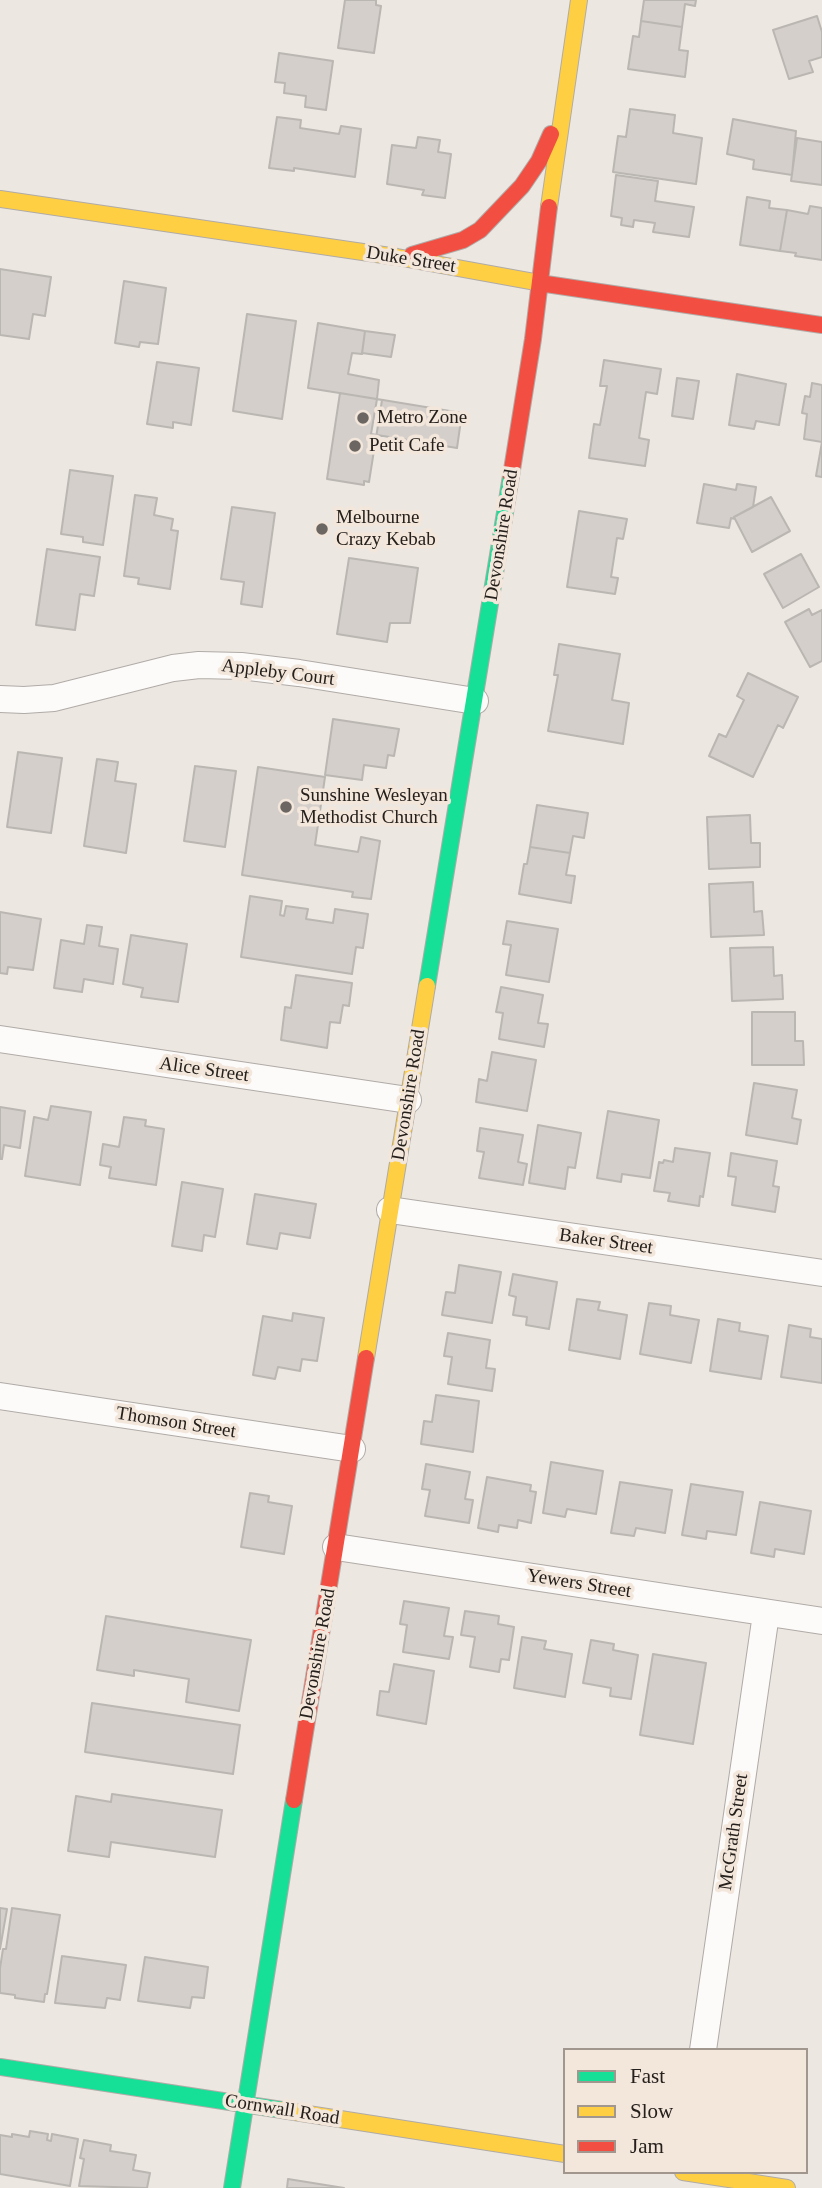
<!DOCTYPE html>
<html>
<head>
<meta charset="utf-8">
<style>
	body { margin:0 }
	#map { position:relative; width:822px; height:2188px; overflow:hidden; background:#ede7e1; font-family:"Times New Roman",serif }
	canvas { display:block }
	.legend { position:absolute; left:563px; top:2048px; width:245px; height:126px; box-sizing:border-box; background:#f3e6db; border:2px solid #a1978f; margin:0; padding:9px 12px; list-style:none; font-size:21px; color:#25201c }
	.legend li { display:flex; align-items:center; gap:14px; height:35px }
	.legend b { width:35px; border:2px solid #a1978f }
</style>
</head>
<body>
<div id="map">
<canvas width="822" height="2188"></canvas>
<ul class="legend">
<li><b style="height:9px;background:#16e098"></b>Fast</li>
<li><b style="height:9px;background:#ffcf43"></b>Slow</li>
<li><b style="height:9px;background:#f24e42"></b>Jam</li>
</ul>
</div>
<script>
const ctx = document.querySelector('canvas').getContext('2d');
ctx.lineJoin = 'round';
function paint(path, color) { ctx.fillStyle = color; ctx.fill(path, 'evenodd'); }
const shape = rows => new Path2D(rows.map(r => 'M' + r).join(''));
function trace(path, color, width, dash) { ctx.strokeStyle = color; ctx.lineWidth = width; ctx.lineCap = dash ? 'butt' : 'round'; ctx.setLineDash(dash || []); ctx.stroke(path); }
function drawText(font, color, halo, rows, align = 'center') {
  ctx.font = font + ' "Times New Roman",serif'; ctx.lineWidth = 7; ctx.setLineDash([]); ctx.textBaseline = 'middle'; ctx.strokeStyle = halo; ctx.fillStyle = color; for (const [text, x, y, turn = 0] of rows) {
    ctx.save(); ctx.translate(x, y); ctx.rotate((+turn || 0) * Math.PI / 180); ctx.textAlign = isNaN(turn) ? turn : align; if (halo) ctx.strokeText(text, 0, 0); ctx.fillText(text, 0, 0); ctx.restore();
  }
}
const building = shape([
	[345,0,376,0,376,5,381,6,374,53,338,48,345,0],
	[644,0,696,0,695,6,685,4,682,27,641,21,644,0],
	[817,16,822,32,822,57,809,61,813,72,789,79,773,30,817,16],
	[641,21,682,27,679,50,688,51,685,77,628,69,633,36,639,37,641,21],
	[279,53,333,61,326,110,305,107,306,96,284,93,285,83,275,82,279,53],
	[630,109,675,115,673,133,702,138,696,184,613,172,618,136,626,137,630,109],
	[277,117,301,120,300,128,339,134,341,126,361,129,355,177,294,168,294,171,269,168,277,117],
	[733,119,796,131,792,175,753,169,754,160,727,154,733,119],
	[418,137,440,140,438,152,451,154,445,198,422,195,424,190,387,184,392,145,416,148,418,137],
	[797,138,822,142,822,185,791,181,797,138],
	[616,175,658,181,655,201,694,207,689,237,653,232,655,223,634,220,633,227,621,225,622,218,611,216,616,175],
	[747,197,770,201,769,208,787,210,780,251,740,245,747,197],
	[810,206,822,208,822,260,795,256,796,253,780,251,787,210,808,214,810,206],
	[0,269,51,277,45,316,33,314,29,339,0,335,0,269],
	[124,281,166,288,158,344,140,342,139,347,115,343,124,281],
	[247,314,296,321,282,419,233,411,247,314],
	[318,323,365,331,362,354,352,353,348,374,379,380,377,399,308,388,318,323],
	[365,331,395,335,391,357,362,353,365,331],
	[604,360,661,369,657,394,646,392,639,438,649,440,645,466,589,458,594,424,600,425,607,386,600,386,604,360],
	[157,362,199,368,191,425,173,422,173,428,147,424,157,362],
	[737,374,786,384,779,425,756,421,754,429,729,425,737,374],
	[677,378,699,381,693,419,672,416,677,378],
	[812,383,822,385,822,477,816,476,822,442,804,439,807,414,802,413,805,396,810,397,812,383],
	[340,393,382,400,369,482,364,481,364,485,327,479,340,393],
	[377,399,462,413,457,448,371,434,377,399],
	[70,470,113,476,103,545,83,542,83,537,61,534,70,470],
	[704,484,736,490,737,484,756,487,753,507,734,517,735,519,731,518,729,528,697,523,704,484],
	[135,495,157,498,154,515,173,519,171,530,178,531,170,589,138,584,139,578,124,576,135,495],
	[771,497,790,531,752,552,734,517,771,497],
	[232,507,275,513,262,607,241,604,244,582,221,579,232,507],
	[579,511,627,519,623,539,617,538,611,577,618,578,615,594,567,587,579,511],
	[47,549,100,557,94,596,80,594,75,630,36,625,47,549],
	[801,554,819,587,783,608,764,574,801,554],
	[349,558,418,568,410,623,390,623,387,642,337,634,349,558],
	[809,609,812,615,822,610,822,661,810,667,785,622,809,609],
	[559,644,620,654,612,700,629,703,623,744,548,731,558,675,554,675,559,644],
	[748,673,798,697,783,728,778,725,753,777,709,756,719,734,726,737,744,700,737,696,748,673],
	[333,719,399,729,394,756,388,755,386,768,364,765,362,780,325,775,333,719],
	[18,752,62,758,51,833,7,827,18,752],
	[97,759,118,762,115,781,136,784,126,853,84,846,97,759],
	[195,766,236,771,225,847,184,841,195,766],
	[258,767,325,777,315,845,358,852,361,837,380,841,371,899,352,897,353,892,242,875,258,767],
	[537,805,588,813,584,838,573,836,570,853,530,847,537,805],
	[750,815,751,843,760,843,760,867,709,869,707,817,750,815],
	[530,847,570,853,566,875,575,876,571,903,519,894,524,864,527,864,530,847],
	[753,882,754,912,762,911,764,935,711,937,709,884,753,882],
	[250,896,282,901,280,915,284,916,286,906,308,909,306,919,333,923,335,909,368,914,363,948,356,947,352,974,241,957,250,896],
	[0,912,41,919,33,970,8,967,7,974,0,973,0,912],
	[507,921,558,929,549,982,506,975,511,945,503,944,507,921],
	[87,925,102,927,99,946,118,949,113,984,84,979,82,992,54,988,61,940,84,944,87,925],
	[131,935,187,944,178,1002,141,997,143,988,123,984,131,935],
	[773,947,774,976,782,975,783,999,732,1001,730,948,773,947],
	[296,975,352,983,349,1006,343,1005,340,1023,330,1022,327,1048,281,1040,285,1007,291,1008,296,975],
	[501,987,543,995,538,1023,548,1024,544,1047,499,1039,503,1013,496,1012,501,987],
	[752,1012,795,1012,795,1041,803,1041,804,1065,752,1065,752,1012],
	[492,1052,536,1060,527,1111,476,1102,479,1079,487,1081,492,1052],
	[754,1083,797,1090,792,1118,801,1120,797,1144,746,1135,754,1083],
	[51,1106,91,1112,80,1185,25,1176,34,1117,48,1120,51,1106],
	[0,1107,25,1111,20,1148,4,1145,2,1159,0,1159,0,1107],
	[608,1111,659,1120,650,1178,622,1174,621,1182,597,1178,608,1111],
	[124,1117,146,1120,145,1126,164,1129,156,1185,109,1178,111,1167,100,1165,103,1144,119,1147,124,1117],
	[538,1125,581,1133,575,1168,568,1167,565,1189,529,1183,538,1125],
	[480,1128,523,1135,518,1162,527,1164,523,1185,479,1178,484,1152,477,1151,480,1128],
	[675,1148,710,1153,703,1197,700,1196,699,1206,668,1201,670,1193,654,1191,659,1162,663,1163,664,1160,673,1162,675,1148],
	[731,1153,777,1161,773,1186,779,1187,775,1212,732,1205,736,1177,728,1176,731,1153],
	[182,1182,223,1189,215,1237,204,1235,202,1251,172,1246,182,1182],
	[255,1194,316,1204,310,1238,280,1233,277,1249,247,1244,255,1194],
	[459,1265,501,1272,492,1323,442,1315,446,1292,455,1293,459,1265],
	[513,1274,557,1282,549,1329,526,1325,527,1317,513,1315,516,1297,509,1295,513,1274],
	[577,1299,600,1302,598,1310,627,1315,620,1359,569,1350,577,1299],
	[649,1303,671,1306,670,1315,699,1320,691,1363,640,1354,649,1303],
	[293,1313,324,1318,317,1361,302,1359,300,1371,278,1367,275,1379,253,1375,263,1316,292,1321,293,1313],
	[718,1319,740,1323,739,1331,768,1336,761,1379,710,1371,718,1319],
	[789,1325,811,1329,810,1337,822,1339,822,1383,781,1377,789,1325],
	[448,1333,490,1340,486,1368,495,1369,492,1391,448,1384,452,1357,444,1356,448,1333],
	[436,1395,479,1401,473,1452,421,1444,424,1421,432,1422,436,1395],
	[551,1462,603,1471,596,1514,567,1509,565,1517,543,1513,551,1462],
	[426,1464,470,1472,465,1499,473,1500,469,1523,425,1516,430,1490,422,1489,426,1464],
	[487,1477,531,1485,530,1491,536,1492,531,1523,518,1520,517,1528,499,1525,498,1532,478,1528,487,1477],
	[620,1482,672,1490,665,1533,636,1528,634,1536,611,1533,620,1482],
	[691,1484,743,1492,736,1535,707,1531,706,1539,682,1535,691,1484],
	[250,1493,269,1496,268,1502,292,1506,284,1554,241,1547,250,1493],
	[760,1502,811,1511,804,1554,775,1549,774,1557,751,1553,760,1502],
	[404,1601,449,1608,444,1636,453,1637,449,1659,403,1652,407,1625,400,1624,404,1601],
	[465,1611,499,1616,498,1624,514,1627,509,1660,501,1659,499,1672,470,1667,475,1637,461,1635,465,1611],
	[106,1616,251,1640,239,1711,186,1702,189,1679,134,1670,134,1676,97,1670,106,1616],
	[522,1637,546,1641,544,1649,572,1654,565,1697,514,1688,522,1637],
	[591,1640,614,1644,613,1650,638,1655,631,1699,610,1696,611,1688,583,1683,591,1640],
	[653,1654,706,1663,693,1744,640,1735,653,1654],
	[394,1664,434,1671,426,1724,377,1715,380,1691,389,1692,394,1664],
	[92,1703,240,1725,233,1774,85,1752,92,1703],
	[112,1794,222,1810,215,1857,111,1842,109,1857,68,1851,76,1796,111,1802,112,1794],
	[0,1908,7,1909,0,1949,0,1908],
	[12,1908,60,1915,47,1994,45,1994,44,2002,15,1998,15,1995,0,1993,0,1968,3,1949,6,1949,12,1908],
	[62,1956,126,1965,120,2000,107,1998,105,2008,55,2003,62,1956],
	[145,1957,208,1967,204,1998,192,1997,190,2008,138,2001,145,1957],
	[30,2131,48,2134,47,2140,51,2141,52,2134,78,2139,70,2186,0,2174,0,2135,12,2137,12,2134,29,2137,30,2131],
	[84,2140,111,2145,110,2151,136,2155,133,2170,150,2173,147,2188,79,2186,84,2159,80,2158,84,2140],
	[288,2179,344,2188,287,2188,288,2179]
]);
paint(building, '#d5cfcb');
trace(building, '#bab6b1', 2);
const street = shape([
	[0,699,24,700,54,698,173,668,199,665,241,666,299,673,475,701],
	[0,1039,408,1100],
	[390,1210,822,1273],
	[0,1396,352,1449],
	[336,1547,822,1621],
	[703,2050,766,1614]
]);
const fast = shape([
	[427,986,511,476],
	[0,2067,282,2110],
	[232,2188,294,1800]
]);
const slow = shape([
	[0,199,397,257,546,284],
	[549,207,579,0],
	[366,1358,427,986],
	[282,2110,565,2154],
	[683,2172,787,2188]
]);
const jam = shape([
	[412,255,463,240,480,230,522,186,539,161,551,134],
	[546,284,822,325],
	[511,476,533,339,549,207],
	[294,1800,366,1358]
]);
trace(street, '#b0aba7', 28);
trace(fast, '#b0aba7', 18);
trace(slow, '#b0aba7', 18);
trace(jam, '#b0aba7', 18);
trace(street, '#fcfbfa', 26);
trace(fast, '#16e098', 16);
trace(slow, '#ffcf43', 16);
trace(jam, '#f24e42', 16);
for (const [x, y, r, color] of [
	[363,418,7,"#6b6661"],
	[355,446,7,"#6b6661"],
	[322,529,7,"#6b6661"],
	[286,807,7,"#6b6661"]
]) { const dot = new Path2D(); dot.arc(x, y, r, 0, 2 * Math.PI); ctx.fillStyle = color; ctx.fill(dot); trace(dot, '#f3e6db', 2.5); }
drawText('19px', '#25201c', '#f3e6db', [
	["Duke Street",411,260,9],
	["Devonshire Road",502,535,-81],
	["Appleby Court",278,673,7],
	["Alice Street",204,1070,8],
	["Devonshire Road",409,1095,-81],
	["Baker Street",606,1242,8],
	["Thomson Street",176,1423,9],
	["Yewers Street",579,1584,9],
	["Devonshire Road",318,1654,-80],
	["McGrath Street",734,1832,-82],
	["Cornwall Road",282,2110,9]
]);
drawText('19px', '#25201c', '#f3e6db', [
	["Metro Zone",377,418],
	["Petit Cafe",369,446],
	["Melbourne",336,518],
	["Crazy Kebab",336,540],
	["Sunshine Wesleyan",300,796],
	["Methodist Church",300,818]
], 'left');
</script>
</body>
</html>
